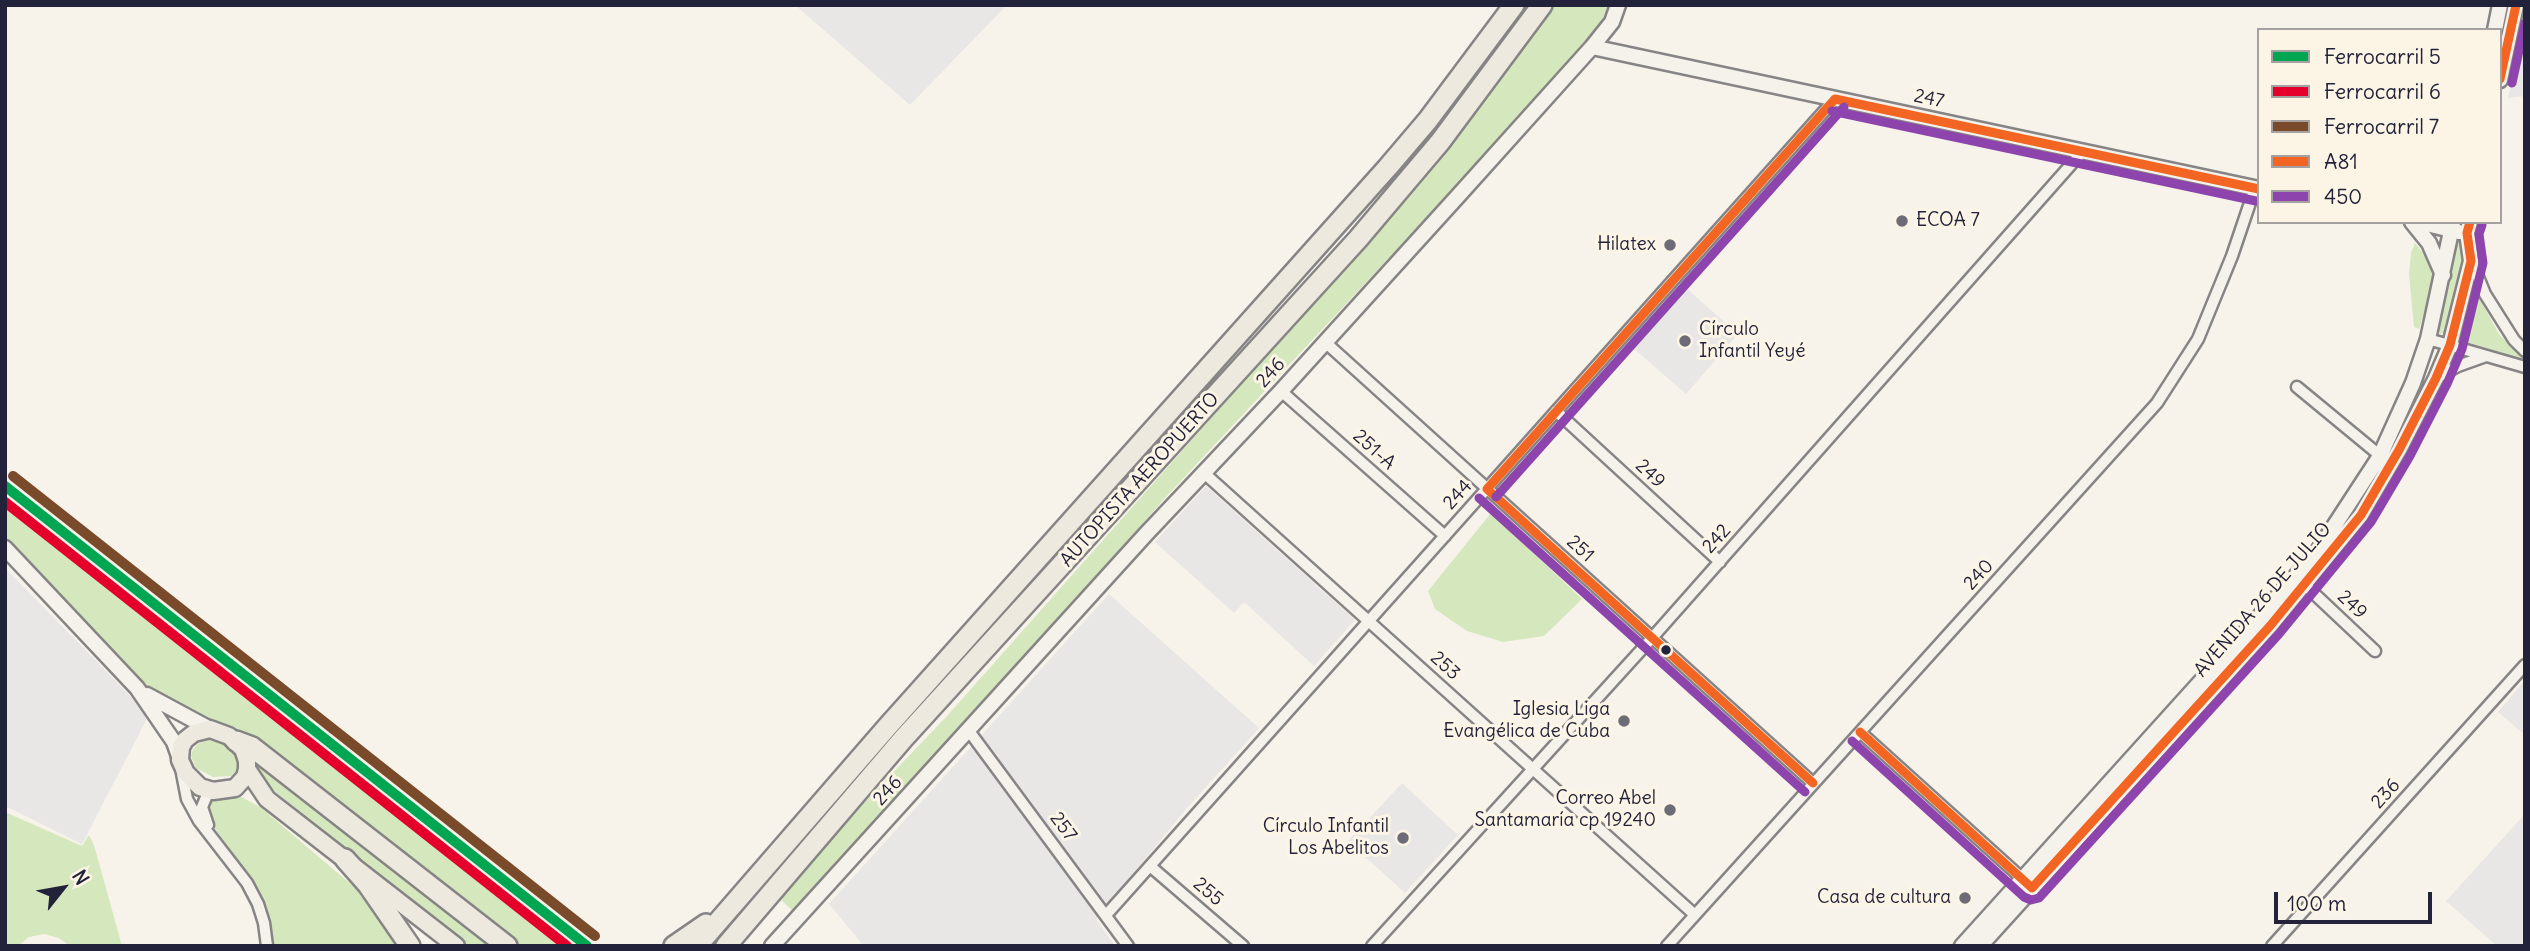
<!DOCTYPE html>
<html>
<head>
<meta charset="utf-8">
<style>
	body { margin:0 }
	#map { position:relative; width:2530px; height:951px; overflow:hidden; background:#f7f3ea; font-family:Delius,sans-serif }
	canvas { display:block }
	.frame { position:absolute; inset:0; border:7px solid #22223b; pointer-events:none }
	.legend { position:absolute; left:2257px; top:28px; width:245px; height:196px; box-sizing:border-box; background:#fcf5e5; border:2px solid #a5a1a1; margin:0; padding:9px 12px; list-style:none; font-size:21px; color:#22223b }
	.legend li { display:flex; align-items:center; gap:14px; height:35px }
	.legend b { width:35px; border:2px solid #a5a1a1 }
	.north { position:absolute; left:28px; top:853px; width:70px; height:70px; -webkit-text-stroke:5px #fcf5e5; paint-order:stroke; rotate:59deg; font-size:19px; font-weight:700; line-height:28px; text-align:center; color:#22223b }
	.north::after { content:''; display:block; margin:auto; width:24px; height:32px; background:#22223b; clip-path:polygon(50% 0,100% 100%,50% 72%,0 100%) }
	.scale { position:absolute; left:2274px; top:892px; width:158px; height:32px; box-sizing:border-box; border:4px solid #22223b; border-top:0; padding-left:9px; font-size:21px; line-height:24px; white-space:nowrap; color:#22223b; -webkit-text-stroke:5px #fcf5e5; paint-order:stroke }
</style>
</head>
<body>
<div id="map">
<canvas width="2530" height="951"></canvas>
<div class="frame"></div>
<ul class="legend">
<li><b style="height:9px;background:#00a651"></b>Ferrocarril 5</li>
<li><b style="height:9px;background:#e4002b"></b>Ferrocarril 6</li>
<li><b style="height:9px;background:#7a4b2a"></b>Ferrocarril 7</li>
<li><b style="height:9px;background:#f26522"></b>A81</li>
<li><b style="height:9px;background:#8e44ad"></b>450</li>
</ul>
<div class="north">N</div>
<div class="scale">100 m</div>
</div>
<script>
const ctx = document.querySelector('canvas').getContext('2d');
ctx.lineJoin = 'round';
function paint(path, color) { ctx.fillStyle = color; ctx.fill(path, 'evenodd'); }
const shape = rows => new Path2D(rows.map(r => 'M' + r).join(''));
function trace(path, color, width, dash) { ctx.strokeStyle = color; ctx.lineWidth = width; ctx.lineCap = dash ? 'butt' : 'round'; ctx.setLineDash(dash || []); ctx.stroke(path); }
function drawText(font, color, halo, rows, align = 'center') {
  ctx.font = font + ' Delius,sans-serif'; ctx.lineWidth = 6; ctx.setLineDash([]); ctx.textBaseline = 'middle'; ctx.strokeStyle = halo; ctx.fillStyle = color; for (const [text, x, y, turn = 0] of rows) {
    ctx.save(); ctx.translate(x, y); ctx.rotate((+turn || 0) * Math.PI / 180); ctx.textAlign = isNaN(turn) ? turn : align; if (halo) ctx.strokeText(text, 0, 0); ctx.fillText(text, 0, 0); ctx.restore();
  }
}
paint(shape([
	[795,5,1007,5,910,105],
	[2525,17,2525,96,2508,98],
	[1685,287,1738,334,1686,394,1632,347],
	[1206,486,1355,620,1314,666,1244,602,1234,613,1155,542],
	[5,568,149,715,82,844,5,806],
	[1109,594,1259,728,1187,808,1096,919,1115,946,864,946,829,904],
	[2525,680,2525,735,2498,712],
	[1402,783,1458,835,1405,893,1348,841],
	[2525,814,2525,946,2497,946,2446,901]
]), '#e8e7e5');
paint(shape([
	[1555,5,1610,5,1591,38,1455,187,1164,499,1067,611,794,912,776,895,947,716,1418,185,1485,100],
	[2458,241,2464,242,2465,256,2447,332,2440,334,2437,327],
	[2415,243,2427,258,2434,280,2419,329,2414,327,2409,274,2411,253],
	[2473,287,2499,334,2523,359,2460,340],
	[5,501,569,946,521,946,503,936,235,727,162,702,5,540],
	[1491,513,1582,599,1544,636,1503,642,1467,631,1435,609,1428,591],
	[208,740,220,741,229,745,237,754,239,763,238,770,231,776,213,777,196,768,191,756,193,749,198,744],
	[258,762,263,762,470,931,492,946,468,946,277,793,265,782,258,769],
	[234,793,260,807,353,886,372,905,401,946,269,946,269,941,230,853,206,813,206,805,210,799],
	[5,812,82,846,89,835,94,845,122,946,70,946,59,938,44,934,29,937,18,946,5,946]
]), '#d4e7bd');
const street = shape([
	[2472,262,2485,294,2514,340,2525,351],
	[2428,339,2525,367],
	[1325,342,1813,783],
	[2436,378,2458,366,2486,356],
	[2297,387,2383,458],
	[1281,391,1445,536],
	[1556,411,1720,562],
	[1203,472,1695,915],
	[2305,585,2375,651],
	[969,731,1128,946],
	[1860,732,2026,882],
	[181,768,187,799,199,821,247,883,258,904,264,923,267,946],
	[208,825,202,807,207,795,213,791],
	[1150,866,1243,946],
	[1107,914,1835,99],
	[1372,946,1652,638,2083,151],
	[1667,946,2157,403,2198,339,2232,256,2255,188],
	[2272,946,2525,665]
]);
const secondary = shape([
	[2495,30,2500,5],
	[1592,47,2259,189],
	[2500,80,2516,5],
	[2412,222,2429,243,2443,275],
	[2419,222,2459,232],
	[5,548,137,688,174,742,180,759],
	[147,695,210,729],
	[772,946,1146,534,1281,391,1458,196,1592,47,1612,22,1618,5],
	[1962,946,2316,554,2380,456,2413,383,2428,339,2453,222],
	[1980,946,2270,626,2361,515,2399,450,2436,378,2450,345,2471,261,2467,233,2470,222]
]);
const primary = shape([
	[210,729,229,736,243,749,247,761,247,769,245,777,235,788,213,791,200,787,186,773,180,760,181,747,185,740,194,733,210,729],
	[247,769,267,799,456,946]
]);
const highway = shape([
	[236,741,252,747,507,946],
	[345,859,368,885,410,946],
	[674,946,706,924],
	[697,946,888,726,1388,167,1428,120,1514,5],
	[726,946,903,739,1358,239,1440,142,1542,5]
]);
trace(street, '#868485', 15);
trace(secondary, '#868485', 19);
trace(primary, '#868485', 21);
trace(highway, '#868485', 24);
trace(street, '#f5f2ec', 10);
trace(secondary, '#f5f2ec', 14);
trace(primary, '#eee9de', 16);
trace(highway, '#eee9de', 19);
trace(shape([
	[2500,79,2516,5],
	[1835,99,2259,189],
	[1487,489,1835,99],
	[1487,489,1813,783],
	[1860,732,2032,888,2270,626,2361,515,2399,450,2436,378,2450,345,2471,261,2467,233,2470,222]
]), '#f26522', 9);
trace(shape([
	[2512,83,2525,23],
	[1832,111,2256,201],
	[1496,497,1844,107],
	[1479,498,1805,792],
	[1852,741,2024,897,2031,900,2039,898,2279,634,2371,522,2410,456,2447,384,2462,349,2483,263,2479,234,2482,225]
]), '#8e44ad', 9);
trace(shape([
	[5,486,587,946]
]), '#00a651', 10);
trace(shape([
	[5,502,567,946]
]), '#e4002b', 10);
trace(shape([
	[13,476,595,936]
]), '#7a4b2a', 10);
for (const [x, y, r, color] of [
	[1902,221,7,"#6d6b78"],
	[1670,245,7,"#6d6b78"],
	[1685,341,7,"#6d6b78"],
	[1666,650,6,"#22223b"],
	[1624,721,7,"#6d6b78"],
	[1670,810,7,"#6d6b78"],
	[1403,838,7,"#6d6b78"],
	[1965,898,7,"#6d6b78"]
]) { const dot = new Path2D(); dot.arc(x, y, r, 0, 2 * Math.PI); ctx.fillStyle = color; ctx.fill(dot); trace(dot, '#fcf5e5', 2.5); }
drawText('19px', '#22223b', '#fcf5e5', [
	["247",1929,99,12],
	["246",1271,373,-48],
	["251-A",1374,450,42],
	["249",1650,474,43],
	["AUTOPISTA AEROPUERTO",1140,480,-48],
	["244",1458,495,-48],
	["242",1717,539,-48],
	["251",1580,549,42],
	["240",1979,575,-48],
	["AVENIDA 26 DE JULIO",2263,600,-49],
	["249",2352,605,43],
	["253",1445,666,42],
	["246",888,791,-48],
	["236",2386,794,-48],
	["257",1063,827,53],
	["255",1208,892,40]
]);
drawText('19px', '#22223b', '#fcf5e5', [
	["ECOA 7",1916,221,"left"],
	["Hilatex",1656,245],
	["Círculo",1699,330,"left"],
	["Infantil Yeyé",1699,352,"left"],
	["Iglesia Liga",1610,710],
	["Evangélica de Cuba",1610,732],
	["Correo Abel",1656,799],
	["Santamaría cp 19240",1656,821],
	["Círculo Infantil",1389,827],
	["Los Abelitos",1389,849],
	["Casa de cultura",1951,898]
], 'right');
</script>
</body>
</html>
